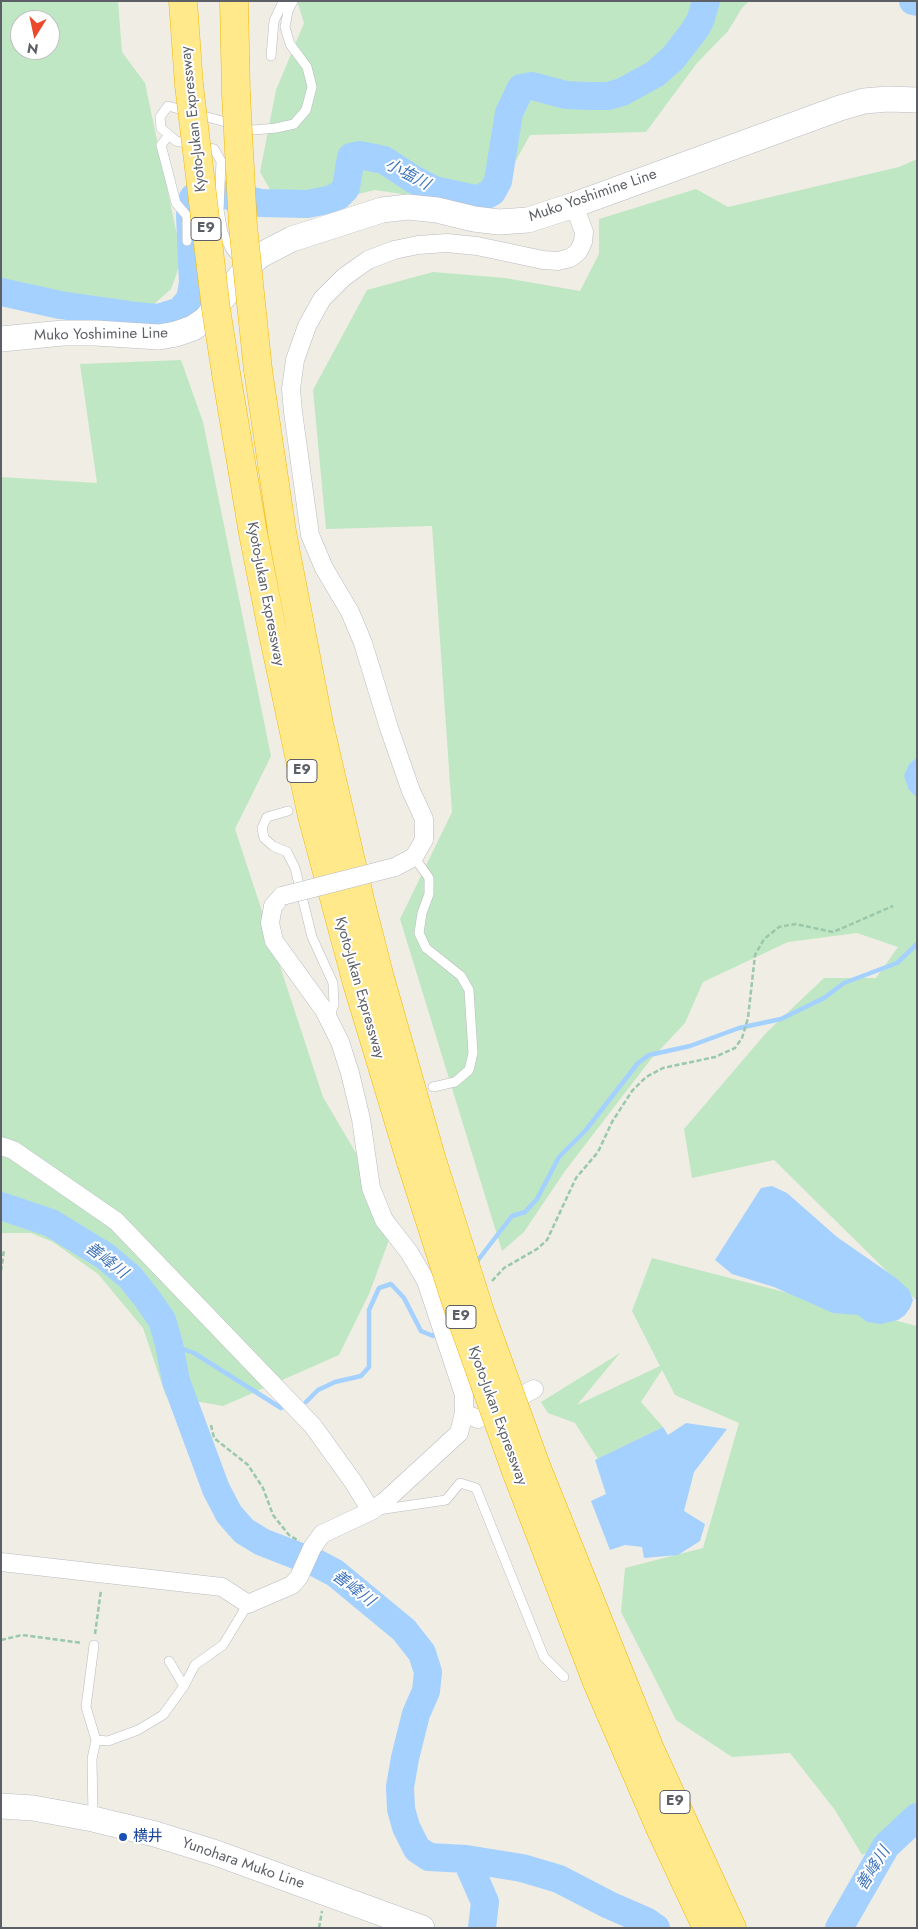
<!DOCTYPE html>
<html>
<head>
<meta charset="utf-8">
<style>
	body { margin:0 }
	#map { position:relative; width:918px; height:1929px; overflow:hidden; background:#efede4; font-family:Jost,sans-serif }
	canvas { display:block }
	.frame { position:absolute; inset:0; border:2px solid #5c5f65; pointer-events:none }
	.north { position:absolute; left:10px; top:10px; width:50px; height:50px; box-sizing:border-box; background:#fff; border:1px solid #bebfc1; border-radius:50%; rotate:190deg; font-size:14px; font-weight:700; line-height:20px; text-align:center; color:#5c5f65 }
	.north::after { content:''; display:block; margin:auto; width:18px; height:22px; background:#ec492c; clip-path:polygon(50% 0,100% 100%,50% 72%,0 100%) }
</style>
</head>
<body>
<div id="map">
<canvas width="918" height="1929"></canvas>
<div class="frame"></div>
<div class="north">N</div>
</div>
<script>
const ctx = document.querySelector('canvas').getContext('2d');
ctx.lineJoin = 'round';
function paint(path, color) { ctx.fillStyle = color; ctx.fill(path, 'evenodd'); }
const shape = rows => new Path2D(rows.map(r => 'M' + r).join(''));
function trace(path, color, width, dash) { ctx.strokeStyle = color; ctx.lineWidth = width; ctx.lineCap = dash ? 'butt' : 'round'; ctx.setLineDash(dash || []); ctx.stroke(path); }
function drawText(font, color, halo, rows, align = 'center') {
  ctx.font = font + ' Jost,"Noto Sans JP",sans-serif'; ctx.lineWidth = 4; ctx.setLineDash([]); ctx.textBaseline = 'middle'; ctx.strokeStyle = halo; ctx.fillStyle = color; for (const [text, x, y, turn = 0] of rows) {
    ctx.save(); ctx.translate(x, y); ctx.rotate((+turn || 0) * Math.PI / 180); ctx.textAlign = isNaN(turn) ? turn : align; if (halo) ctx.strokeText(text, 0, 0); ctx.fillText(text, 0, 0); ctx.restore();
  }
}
paint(shape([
	[1,1,118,1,122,52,145,83,182,259,171,289,153,305,66,310,1,295],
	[20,20,50,20,50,50,20,50],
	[297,1,749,1,742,8,728,31,697,63,646,132,530,135,490,207,375,190,283,212,260,172,276,90,304,23],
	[917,159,917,757,909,764,909,790,917,798,917,1301,774,1160,692,1178,684,1129,766,1033,824,978,876,978,898,947,857,933,788,942,703,982,685,1023,651,1059,565,1171,524,1232,502,1251,400,919,452,812,432,526,326,529,313,390,367,290,433,272,505,278,580,291,599,254,599,219,696,189,728,207,899,167],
	[181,360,203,422,271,756,235,829,323,1097,396,1221,369,1294,339,1355,223,1406,166,1396,143,1328,98,1274,53,1242,31,1233,1,1233,1,477,97,483,80,364],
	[652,1258,917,1326,917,1823,862,1855,835,1810,790,1753,732,1757,676,1720,621,1612,625,1568,703,1548,739,1423,675,1395,662,1370,641,1402,663,1427,598,1459,575,1423,548,1413,541,1402,620,1353,577,1405,660,1366,632,1311]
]), '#c0e7c3');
paint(shape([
	[917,757,917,798,909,790,904,776,909,764],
	[772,1186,787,1193,837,1237,896,1278,909,1290,913,1300,910,1308,905,1315,898,1320,881,1324,867,1322,858,1315,833,1313,774,1287,732,1274,715,1260,761,1188],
	[686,1423,727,1429,694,1472,684,1511,705,1524,700,1541,678,1555,644,1558,642,1547,625,1545,610,1550,591,1501,606,1494,595,1460,663,1427,668,1435]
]), '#a4d1ff');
trace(shape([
	[475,1264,512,1216,525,1212,537,1199,559,1157,585,1131,638,1063,649,1055,690,1046,739,1028,781,1019,824,998,844,983,897,963,917,944],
	[169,1344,194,1353,281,1408],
	[306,1402,318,1390,335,1382,361,1376,369,1367,369,1310,379,1288,391,1284,404,1298,421,1331,433,1336,437,1330]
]), '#a4d1ff', 4.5);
trace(shape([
	[913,1,917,2],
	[1,292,60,305,137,316,158,318,180,311,190,299,193,283,190,215,193,198,200,193,211,192,261,203,307,204,328,200,338,196,346,188,351,157,360,155,384,160,413,179,434,190,475,199,483,197,492,192,498,181,509,113,521,88,532,86,566,95,590,96,608,96,622,92,655,74,673,58,694,31,700,21,706,1],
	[1,1206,51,1223,105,1256,130,1277,146,1297,162,1320,169,1344,176,1381,216,1489,229,1514,244,1531,262,1542,316,1563,335,1573,404,1630,422,1653,428,1672,426,1691,416,1714,405,1758,400,1787,401,1809,406,1827,417,1849,429,1857,466,1859,522,1868,559,1879,609,1905,646,1921,656,1928],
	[466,1859,485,1902,482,1928],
	[839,1928,886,1846,917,1817]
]), '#a4d1ff', 28);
const lane = shape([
	[271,56,274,21,282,4,287,1],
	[169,135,161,145,176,203,187,216,187,241],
	[240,261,231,250,223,233,219,210,221,161,214,149,176,141,161,128,160,117,168,106,254,130,276,128,294,124,306,110,312,87,307,67,290,44,285,27,288,11,293,1],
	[288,811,267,817,262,828,264,838,273,846,287,852,295,868,312,937,333,983,334,1004,329,1019],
	[414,857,429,878,429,894,422,913,419,933,426,948,461,976,469,990,473,1053,469,1070,455,1082,433,1087],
	[378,1510,446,1500,460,1483,476,1488,544,1657,564,1677],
	[94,1645,86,1707,96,1740],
	[169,1661,184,1686],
	[93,1816,92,1759,96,1740,108,1741,138,1730,163,1715,184,1686,195,1665,223,1645,248,1604]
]);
const street = shape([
	[395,867,414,857,424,840,424,819,411,791,389,728,363,643,350,612,324,568,310,535,293,412,291,389,295,360,307,326,322,299,344,277,368,260,394,250,418,245,447,243,477,246,543,260,558,261,570,258,578,252,583,242,584,232,574,205],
	[1,1146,13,1150,116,1221,313,1426,354,1483,371,1511],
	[464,1413,478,1419,534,1389],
	[1,1562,222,1587,248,1604,292,1585,299,1577,312,1548,322,1534,371,1511,384,1502,459,1433,464,1413,464,1395,426,1281,409,1252,384,1220,371,1188,361,1119,350,1073,340,1042,324,1010,274,941,270,923,273,906,282,896]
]);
const secondary = shape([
	[1,339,63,333,96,333,159,337,176,334,193,328,206,319,246,269,259,256,292,239,382,210,408,207,437,210,474,219,499,222,528,220,574,205,840,108,864,101,888,99,917,100],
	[1,1806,33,1808,93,1819,155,1834,216,1853,422,1928]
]);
const highway = shape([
	[183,1,189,85],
	[234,1,236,94],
	[258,370,282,532,319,724,361,904,380,978,431,1157],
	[226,373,253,533,272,629,312,816,357,983,411,1162],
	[536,1466,649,1747,732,1928],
	[516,1471,597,1682,661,1830,707,1928]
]);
trace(lane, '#b9bbc0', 10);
trace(street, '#b9bbc0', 19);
trace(secondary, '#b9bcc2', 26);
trace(highway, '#f3b700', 29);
trace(shape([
	[1,1271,4,1250],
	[492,1281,504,1268,537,1249,547,1240,576,1178,598,1152,612,1122,632,1091,646,1077,663,1068,715,1057,735,1048,742,1038,748,1018,755,955,764,939,779,927,795,924,833,932,893,906],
	[211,1425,214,1438,248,1465,263,1488,273,1515,289,1535,299,1541],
	[95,1634,101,1590],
	[1,1640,22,1635,82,1643],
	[319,1928,322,1911]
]), '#99c8aa', 2.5, [5, 2.5]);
trace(lane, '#fff', 9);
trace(street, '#fff', 18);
trace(secondary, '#fff', 25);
trace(highway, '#ffe98b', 28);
const streetBridge = shape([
	[282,896,395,867]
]);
const highwayBridge = shape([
	[189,85,216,309,226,373],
	[236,94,243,226,258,370],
	[431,1157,480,1312,536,1466],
	[411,1162,461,1317,516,1471]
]);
trace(streetBridge, '#b9bbc0', 19, []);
trace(highwayBridge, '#f3b700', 29, []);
trace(streetBridge, '#fff', 18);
trace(highwayBridge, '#ffe98b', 28);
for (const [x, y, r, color] of [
	[123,1837,5,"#1a4fb4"]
]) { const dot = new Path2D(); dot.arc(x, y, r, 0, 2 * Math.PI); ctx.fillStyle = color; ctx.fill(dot); trace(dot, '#fff', 2); }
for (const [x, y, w] of [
	[206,229,30],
	[302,771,30],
	[461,1317,30],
	[675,1802,30]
]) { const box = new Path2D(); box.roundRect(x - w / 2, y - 11.5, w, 23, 4); ctx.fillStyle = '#fff'; ctx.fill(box); trace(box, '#5c5f65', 1); }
drawText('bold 14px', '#5c5f65', null, [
	["E9",206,229],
	["E9",302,771],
	["E9",461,1317],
	["E9",675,1802]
]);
drawText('15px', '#5c5f65', '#fff', [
	["Kyoto-Jukan Expressway",194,119,-96],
	["Muko Yoshimine Line",593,196,-19],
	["Muko Yoshimine Line",101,335,-1],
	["Kyoto-Jukan Expressway",265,594,79],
	["Kyoto-Jukan Expressway",359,988,74],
	["Kyoto-Jukan Expressway",497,1416,70],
	["Yunohara Muko Line",243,1864,19]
]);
drawText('15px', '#164399', '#fff', [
	["横井",133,1837]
], 'left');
drawText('italic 16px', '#4075bc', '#fff', [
	["小塩川",407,175,28],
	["善峰川",106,1261,37],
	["善峰川",353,1589,37],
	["善峰川",874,1869,-58]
]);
</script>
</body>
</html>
